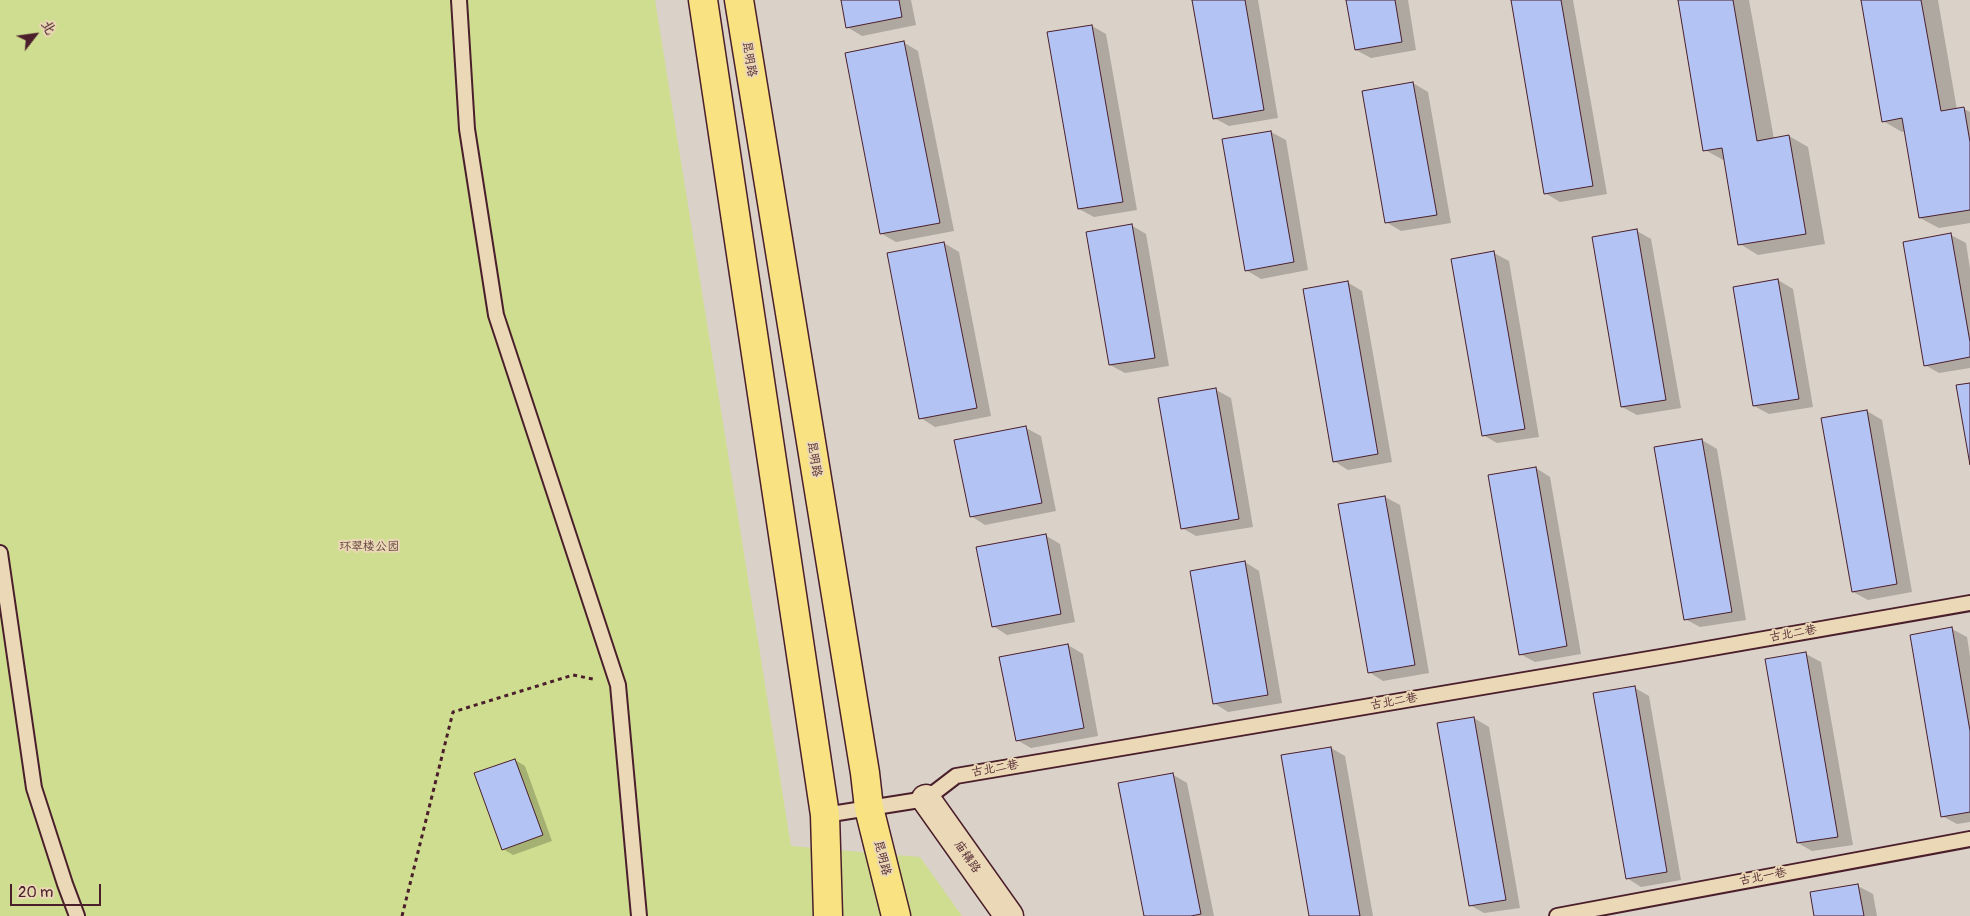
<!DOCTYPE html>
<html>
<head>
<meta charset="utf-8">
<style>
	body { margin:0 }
	#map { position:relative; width:1970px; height:916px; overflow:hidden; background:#dad2c8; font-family:Pangolin,"LXGW WenKai TC",sans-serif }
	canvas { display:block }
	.north { position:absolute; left:10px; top:10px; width:50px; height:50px; -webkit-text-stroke:4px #ebd8b6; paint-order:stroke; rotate:60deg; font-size:14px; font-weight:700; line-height:20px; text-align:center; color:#4a1f2b }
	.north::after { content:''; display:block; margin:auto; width:18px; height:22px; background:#4a1f2b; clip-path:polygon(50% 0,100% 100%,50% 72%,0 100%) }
	.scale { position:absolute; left:10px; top:884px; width:91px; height:22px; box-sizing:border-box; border:2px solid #4a1f2b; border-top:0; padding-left:6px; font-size:15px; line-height:18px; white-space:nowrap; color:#4a1f2b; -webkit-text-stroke:4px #ebd8b6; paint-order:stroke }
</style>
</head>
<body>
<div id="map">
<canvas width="1970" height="916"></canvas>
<div class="north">北</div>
<div class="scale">20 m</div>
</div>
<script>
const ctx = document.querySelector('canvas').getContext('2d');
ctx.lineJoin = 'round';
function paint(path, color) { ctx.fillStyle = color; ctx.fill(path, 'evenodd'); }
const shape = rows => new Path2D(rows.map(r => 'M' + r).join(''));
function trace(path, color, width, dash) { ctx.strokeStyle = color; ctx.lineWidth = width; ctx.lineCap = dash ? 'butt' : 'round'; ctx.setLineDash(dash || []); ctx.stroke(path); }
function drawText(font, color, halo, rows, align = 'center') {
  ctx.font = font + ' Pangolin,"LXGW WenKai TC",sans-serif'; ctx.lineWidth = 4; ctx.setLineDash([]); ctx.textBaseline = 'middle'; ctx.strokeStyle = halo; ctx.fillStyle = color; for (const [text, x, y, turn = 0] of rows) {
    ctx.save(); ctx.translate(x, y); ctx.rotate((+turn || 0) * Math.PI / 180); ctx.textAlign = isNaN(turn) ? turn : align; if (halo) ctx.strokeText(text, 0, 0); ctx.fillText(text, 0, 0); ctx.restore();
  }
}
paint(shape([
	[0,0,655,0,791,846,920,857,962,916,0,916]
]), '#cfdd90');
paint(shape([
	[842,0,911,0,916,25,862,36,847,27],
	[1193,0,1258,0,1278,118,1229,126,1214,118],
	[1348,0,1408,0,1416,50,1371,58,1356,50],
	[1512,0,1573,0,1607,194,1560,202,1545,193],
	[1679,0,1749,0,1774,139,1789,136,1808,147,1825,244,1758,255,1740,244,1725,161,1705,150],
	[1862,0,1938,0,1957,110,1964,109,1970,112,1970,223,1939,228,1920,218,1905,131,1902,132,1883,121],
	[1092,26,1106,34,1137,210,1094,217,1079,209],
	[903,42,918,51,954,231,896,242,882,234],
	[1413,83,1428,92,1451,223,1401,231,1386,222],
	[1271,132,1286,140,1308,270,1261,279,1246,270],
	[1131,225,1146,234,1169,366,1125,373,1110,365],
	[1637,231,1651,239,1681,408,1637,415,1622,407],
	[1951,235,1966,243,1970,269,1970,368,1939,373,1925,365],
	[944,243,959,252,991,416,935,427,921,418,888,254],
	[1494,253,1509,261,1539,437,1497,443,1483,435],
	[1778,280,1793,289,1813,407,1769,414,1754,406],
	[1347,282,1362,291,1392,462,1348,470,1334,461],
	[1216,390,1231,398,1253,527,1196,536,1182,528],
	[1867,411,1882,420,1912,592,1868,600,1853,592],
	[1026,428,1041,436,1056,511,985,525,971,516],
	[1702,440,1717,449,1746,620,1700,627,1685,619],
	[1536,468,1550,477,1581,654,1535,662,1520,654],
	[1385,497,1400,505,1429,673,1383,681,1369,672],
	[1045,535,1060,544,1075,622,1007,635,993,626],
	[1245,562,1259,571,1282,703,1228,712,1214,703],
	[1952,629,1967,637,1970,656,1970,822,1957,824,1942,816],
	[1068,645,1083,654,1098,736,1031,748,1017,740],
	[1806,654,1821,662,1853,845,1812,851,1798,843],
	[1635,688,1649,696,1681,880,1641,887,1627,878],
	[1474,718,1489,727,1520,908,1484,913,1470,905],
	[1331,748,1345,756,1373,916,1310,916],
	[515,760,525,766,552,841,513,855,503,849],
	[1172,774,1187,783,1214,916,1145,916],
	[1858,886,1873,894,1877,916,1816,916]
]), '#0003');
const building = shape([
	[841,0,899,0,902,17,846,28,841,0],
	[1192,0,1245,0,1264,110,1213,119,1192,0],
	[1346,0,1395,0,1402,42,1355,50,1346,0],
	[1511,0,1561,0,1593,186,1544,194,1511,0],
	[1678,0,1733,0,1757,141,1789,135,1806,234,1738,245,1722,148,1703,151,1678,0],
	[1861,0,1921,0,1941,111,1964,107,1970,142,1970,210,1919,218,1902,118,1882,122,1861,0],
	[1092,25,1123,202,1078,209,1047,32,1092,25],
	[904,41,940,223,880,234,845,53,904,41],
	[1413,82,1437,215,1385,223,1362,91,1413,82],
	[1271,131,1294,262,1245,271,1222,139,1271,131],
	[1132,224,1155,358,1109,365,1086,232,1132,224],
	[1637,229,1666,400,1621,407,1592,237,1637,229],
	[1951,233,1970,342,1970,357,1924,366,1903,242,1951,233],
	[944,242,977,408,919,419,887,253,944,242],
	[1494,251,1525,429,1482,436,1451,259,1494,251],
	[1778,279,1799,399,1753,406,1733,287,1778,279],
	[1348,281,1378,454,1333,462,1303,289,1348,281],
	[1970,383,1970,465,1956,385,1970,383],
	[1216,388,1239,519,1181,529,1158,398,1216,388],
	[1867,410,1897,584,1852,592,1821,418,1867,410],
	[1026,426,1042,503,970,517,954,440,1026,426],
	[1702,439,1732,612,1684,620,1654,447,1702,439],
	[1536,467,1567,646,1519,655,1488,475,1536,467],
	[1385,496,1415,665,1368,673,1338,504,1385,496],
	[1046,534,1061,614,992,627,976,547,1046,534],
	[1245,561,1268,695,1213,704,1190,571,1245,561],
	[1952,627,1970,731,1970,812,1941,817,1910,635,1952,627],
	[1068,644,1084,728,1016,741,999,657,1068,644],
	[1806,652,1838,837,1797,843,1765,659,1806,652],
	[1635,686,1667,872,1626,879,1593,693,1635,686],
	[1474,717,1506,900,1469,906,1437,723,1474,717],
	[1331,747,1360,916,1309,916,1281,755,1331,747],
	[515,759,543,835,502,850,474,773,515,759],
	[1173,773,1201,914,1191,916,1144,916,1118,783,1173,773],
	[1858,884,1864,916,1814,916,1810,892,1858,884]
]);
paint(building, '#b3c3f3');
trace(building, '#4a1f2b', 1);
const service = shape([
	[459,0,467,129,496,315,618,685,639,916],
	[0,553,34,788,65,884,77,916],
	[825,815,926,799,956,776,1678,654,1970,603],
	[1557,916,1970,839]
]);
const tertiary = shape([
	[926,799,1009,916]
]);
const primary = shape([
	[703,0,825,815,828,916],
	[739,0,865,773,869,808,896,916]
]);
trace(service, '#4a1f2b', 18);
trace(tertiary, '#4a1f2b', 31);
trace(primary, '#4a1f2b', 31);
trace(shape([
	[402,916,453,712,573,675,593,679]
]), '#4a1f2b', 3, [4, 4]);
trace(service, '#ebd8b6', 14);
trace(tertiary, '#ebd8b6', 28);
trace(primary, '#f8e281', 28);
drawText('12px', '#4a1f2b', '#ebd8b6', [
	["昆明路",749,59,81],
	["昆明路",814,459,81],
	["古北二巷",1793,634,-10],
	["古北二巷",1394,702,-10],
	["古北二巷",995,769,-10],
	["庙耩路",967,857,55],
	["昆明路",882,858,76],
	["古北一巷",1763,877,-11]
]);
drawText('12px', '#5e3c3a', '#ebd8b6', [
	["环翠楼公园",369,547]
]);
</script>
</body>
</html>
